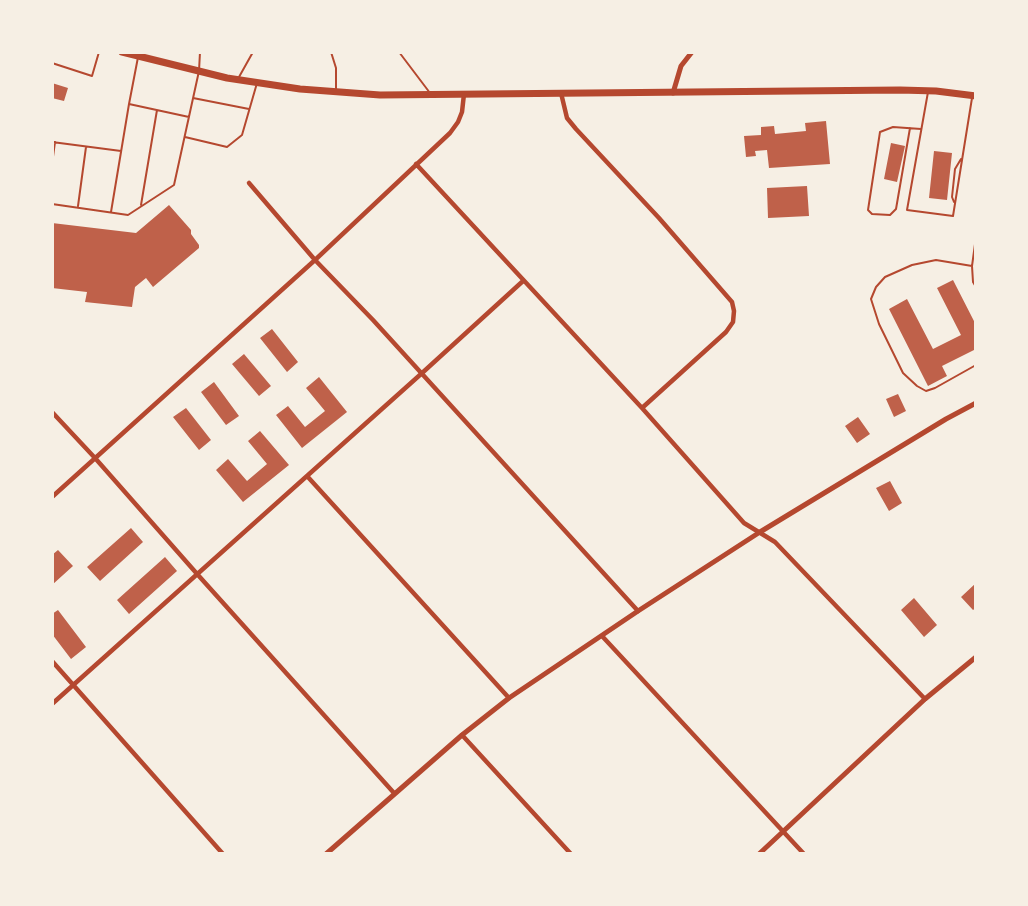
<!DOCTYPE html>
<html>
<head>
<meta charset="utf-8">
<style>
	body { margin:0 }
	#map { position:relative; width:1028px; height:906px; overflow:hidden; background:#f6efe4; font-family:Barlow,sans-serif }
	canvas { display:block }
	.frame { position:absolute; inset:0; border:54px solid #f6efe4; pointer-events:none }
</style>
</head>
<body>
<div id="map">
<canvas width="1028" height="906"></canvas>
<div class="frame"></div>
</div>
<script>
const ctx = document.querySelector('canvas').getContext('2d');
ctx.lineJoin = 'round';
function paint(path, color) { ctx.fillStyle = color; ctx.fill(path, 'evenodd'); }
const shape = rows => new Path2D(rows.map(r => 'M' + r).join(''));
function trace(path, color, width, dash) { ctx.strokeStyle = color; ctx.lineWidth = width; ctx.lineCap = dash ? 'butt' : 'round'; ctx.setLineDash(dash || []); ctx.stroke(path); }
paint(shape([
	[52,83,68,88,64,101,52,98],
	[826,121,830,164,769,168,767,150,755,151,756,156,746,157,744,136,761,135,761,127,774,126,775,134,806,131,805,123],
	[891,143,905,146,897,182,884,179],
	[934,151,952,153,947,200,929,198],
	[807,186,809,216,768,218,767,188],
	[169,205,191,230,191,234,199,245,199,248,153,287,146,278,135,287,132,307,85,302,87,292,52,288,52,223,136,233],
	[953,280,976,325,976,349,942,366,947,376,928,386,889,309,907,299,933,349,961,335,937,288],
	[272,329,298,362,287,372,260,338],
	[244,354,271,386,259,396,232,364],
	[319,377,347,412,302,448,276,415,288,406,305,427,325,411,306,388],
	[214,382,239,416,226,425,201,392],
	[898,394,906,411,894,417,886,399],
	[186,408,211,440,199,450,173,417],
	[858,417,870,434,857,443,845,426],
	[260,431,289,465,243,502,216,470,228,459,247,481,267,464,248,441],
	[890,481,902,503,889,511,876,488],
	[131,528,143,542,100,581,87,567],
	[58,550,73,566,52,585,52,555],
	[165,557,177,571,129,614,117,600],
	[976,583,976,608,973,610,961,597],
	[914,598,937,625,924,637,901,610],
	[58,610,86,647,71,659,52,634,52,614]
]), '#bf614a');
trace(shape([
	[331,52,336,68,336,91],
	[399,52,430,93],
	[52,63,92,76,99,52],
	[239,77,253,52],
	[928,92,907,210,953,216,972,98],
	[193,98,249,109],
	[129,104,189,117],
	[910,128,896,209,890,215,872,214,868,210,880,132,893,127,921,129],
	[185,137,227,147,242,135,257,83],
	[52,142,121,151],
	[52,164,55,142],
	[954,202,952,197,955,169,961,159],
	[52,204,128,215,174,185,199,71,200,52],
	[141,205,157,110],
	[78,206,86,147],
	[111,212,129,104,139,52],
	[976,237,972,266,973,282,976,287],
	[972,266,936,260,912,265,885,277,876,287,871,299,879,324,903,373,917,386,926,391,935,388,976,365]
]), '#b5482f', 2);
trace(shape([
	[561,93,567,118,576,129,659,218,732,302,734,311,733,322,726,332,642,408],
	[416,164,642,408,744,523,775,542,925,699],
	[249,183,315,260,373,320,638,611],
	[52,412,95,458,198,575,394,793],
	[307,476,509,698],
	[52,497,315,260,450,133,458,122,462,112,464,94],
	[602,636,804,854],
	[52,661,223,854],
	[52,704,421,374,523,281],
	[462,735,571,854]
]), '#b5482f', 4.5);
trace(shape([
	[673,93,681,66,692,52],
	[326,854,462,735,509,698,638,611,760,532,946,419,976,403],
	[759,854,925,699,976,657]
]), '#b5482f', 5);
trace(shape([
	[122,52,227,78,300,89,380,95,900,90,936,91,976,96]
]), '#b5482f', 7);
</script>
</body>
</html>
